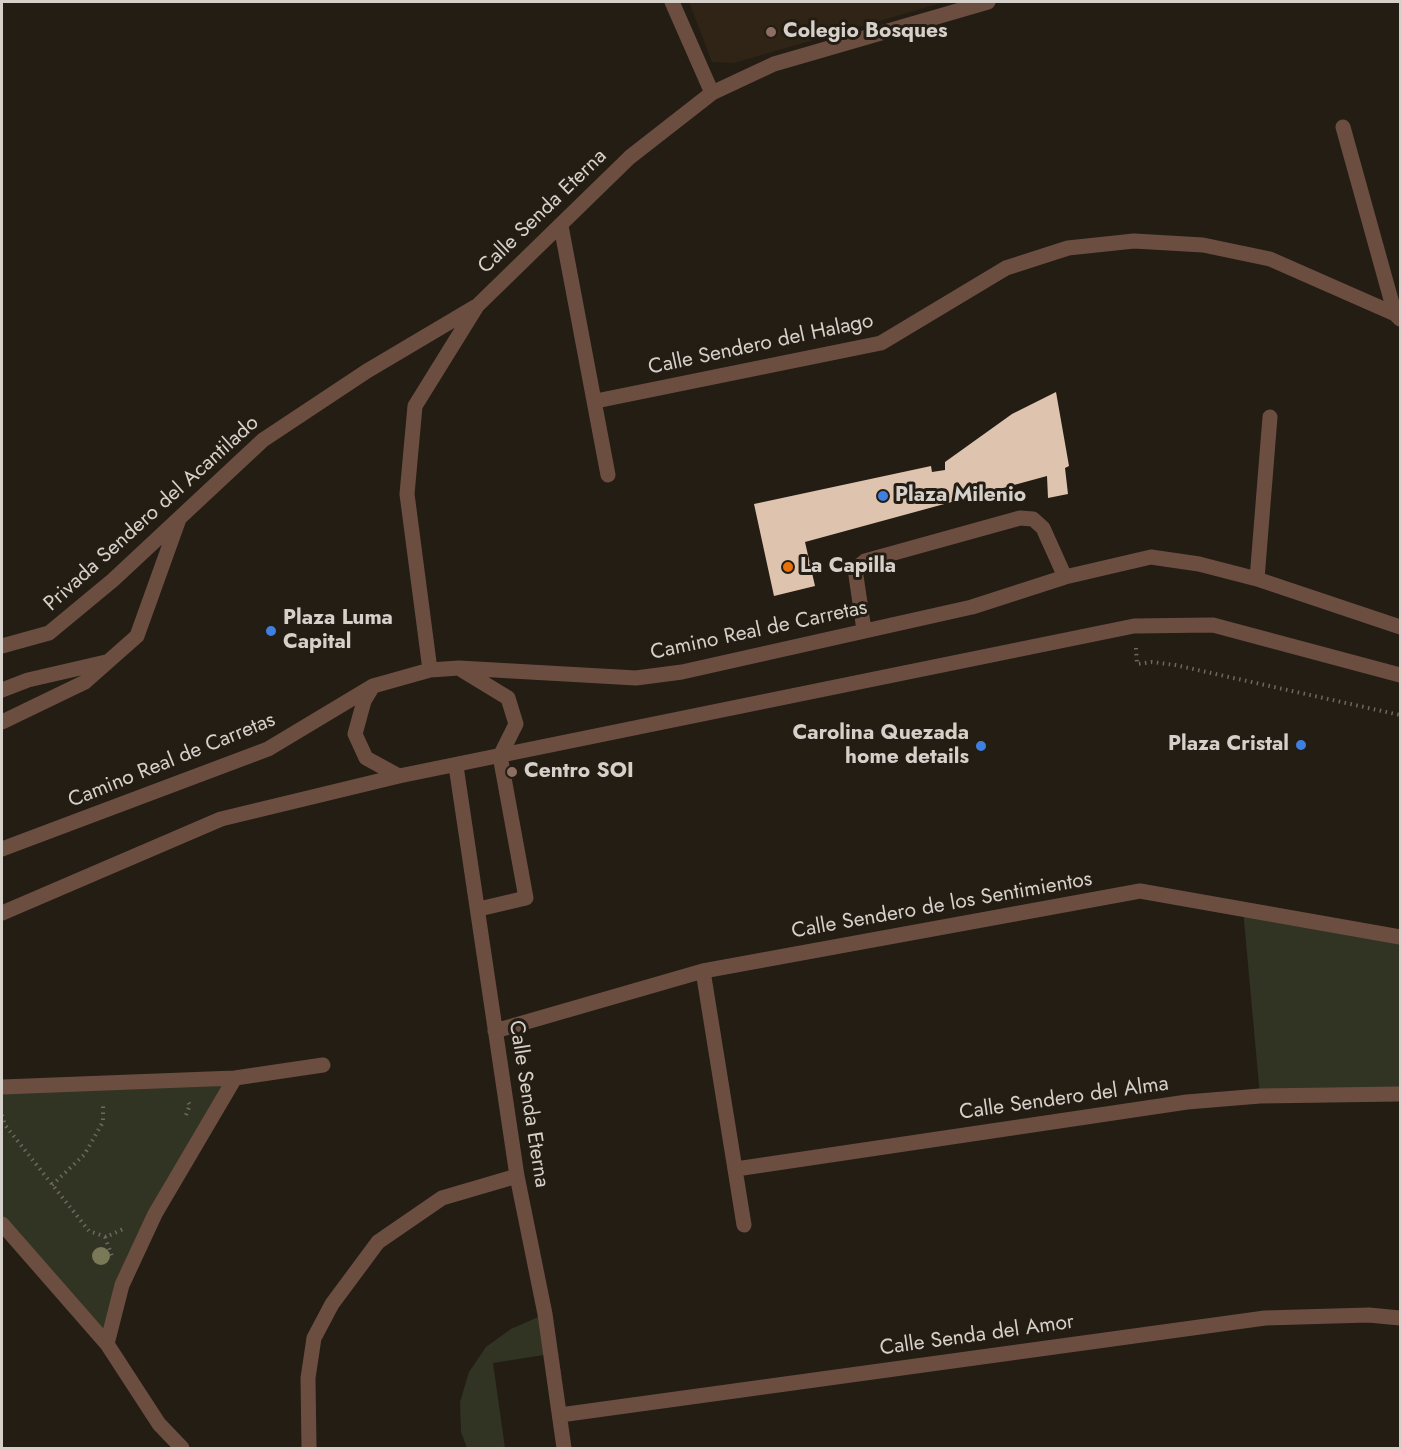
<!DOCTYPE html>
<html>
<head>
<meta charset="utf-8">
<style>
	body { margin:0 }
	#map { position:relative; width:1402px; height:1450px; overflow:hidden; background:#241d14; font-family:Jost,sans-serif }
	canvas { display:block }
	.frame { position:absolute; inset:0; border:3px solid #d6d0cb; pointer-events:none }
</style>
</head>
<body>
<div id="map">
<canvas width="1402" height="1450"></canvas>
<div class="frame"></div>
</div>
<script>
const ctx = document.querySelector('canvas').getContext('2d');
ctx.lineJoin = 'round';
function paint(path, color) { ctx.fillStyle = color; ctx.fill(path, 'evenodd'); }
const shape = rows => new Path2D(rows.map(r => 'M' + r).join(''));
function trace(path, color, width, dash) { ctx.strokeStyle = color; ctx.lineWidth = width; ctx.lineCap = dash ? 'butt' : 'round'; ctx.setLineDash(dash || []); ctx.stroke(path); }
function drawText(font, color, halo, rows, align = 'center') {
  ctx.font = font + ' Jost,sans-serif'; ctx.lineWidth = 6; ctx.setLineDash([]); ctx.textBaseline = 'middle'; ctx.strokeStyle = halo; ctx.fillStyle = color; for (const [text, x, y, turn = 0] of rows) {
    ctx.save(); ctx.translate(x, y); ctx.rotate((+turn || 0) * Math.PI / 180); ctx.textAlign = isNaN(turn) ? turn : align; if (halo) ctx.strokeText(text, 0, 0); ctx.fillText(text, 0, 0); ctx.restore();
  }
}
paint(shape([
	[689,2,945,2,734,63,712,62]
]), '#302416');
paint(shape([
	[1243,909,1400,937,1400,1094,1260,1096],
	[235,1078,155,1214,107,1344,2,1224,2,1087],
	[545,1314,550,1354,493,1363,505,1448,467,1448,461,1432,460,1402,469,1372,486,1347,511,1329]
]), '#313422');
paint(shape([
	[1056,392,1069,466,1065,468,1068,494,1048,498,1047,476,805,542,815,586,774,596,754,504,931,466,932,472,945,470,945,462,1012,414]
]), '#dec3ae');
trace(shape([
	[1136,648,1137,664,1152,662,1175,665,1400,715],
	[2,1115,5,1125,89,1231,106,1237,123,1229],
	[186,1115,190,1105,187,1100],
	[52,1185,84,1155,103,1122,103,1103],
	[105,1237,112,1256]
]), '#6e6860', 4, [1.5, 4.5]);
trace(shape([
	[672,2,712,93],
	[1343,127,1395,314],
	[561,226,608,475],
	[596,401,881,343,1006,268,1068,248,1134,241,1203,245,1270,259,1395,314,1400,319],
	[1257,579,1270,417],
	[864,630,855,569,865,561,1020,518,1033,519,1043,528,1065,577],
	[2,646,49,633,113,580,263,440,367,371,475,307],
	[430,670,407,494,415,406,477,306,630,157,712,93,774,64,988,2],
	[462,670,508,698,516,724,500,756,526,898,479,909],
	[373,686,364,701,355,734,366,758,399,776],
	[2,690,28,680,106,662],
	[2,722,85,682,137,636,179,519],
	[456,766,517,1176,545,1314,564,1448],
	[2,849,268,749,373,686,430,670,459,668,636,678,682,672,972,607,1065,577,1151,557,1199,564,1257,579,1400,627],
	[2,913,221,819,399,776,1134,626,1213,625,1400,675],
	[703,971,744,1225],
	[495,1031,703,971,1140,891,1400,937],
	[2,1087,235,1078,323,1065],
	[736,1169,1187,1102,1260,1096,1400,1094],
	[2,1224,107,1344,159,1424,182,1448],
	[107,1344,122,1285,155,1214,235,1078],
	[560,1415,1265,1318,1369,1315,1400,1318],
	[309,1448,308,1378,314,1338,332,1304,378,1242,442,1198,517,1176]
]), '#6c4e41', 15);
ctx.fillStyle = '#797958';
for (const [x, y] of [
	[101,1256]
]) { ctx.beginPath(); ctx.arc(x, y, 9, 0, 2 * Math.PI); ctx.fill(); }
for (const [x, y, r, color] of [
	[771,32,6,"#8d6e63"],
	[883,496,6,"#3f7fe0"],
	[788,567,6,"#e8710a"],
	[271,631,6,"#3f7fe0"],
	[1301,745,6,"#3f7fe0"],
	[981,746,6,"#3f7fe0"],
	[512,772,6,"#8d6e63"]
]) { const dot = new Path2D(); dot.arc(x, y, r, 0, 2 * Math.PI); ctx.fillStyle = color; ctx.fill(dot); trace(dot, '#241d14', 2); }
drawText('bold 21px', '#d6d0cb', '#241d14', [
	["Colegio Bosques",783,32],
	["Plaza Milenio",895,496],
	["La Capilla",800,567],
	["Plaza Luma",283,619],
	["Capital",283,643],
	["Carolina Quezada",969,734,"right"],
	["home details",969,758,"right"],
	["Plaza Cristal",1289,745,"right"],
	["Centro SOI",524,772]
], 'left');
drawText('21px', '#d6d0cb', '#241d14', [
	["Calle Senda Eterna",543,212,-44],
	["Calle Sendero del Halago",761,345,-12],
	["Privada Sendero del Acantilado",152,514,-42],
	["Camino Real de Carretas",759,631,-12],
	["Camino Real de Carretas",172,761,-22],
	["Calle Sendero de los Sentimientos",942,906,-10],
	["Calle Sendero del Alma",1064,1099,-8],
	["Calle Senda Eterna",528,1104,81],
	["Calle Senda del Amor",977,1336,-8]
]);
</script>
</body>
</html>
